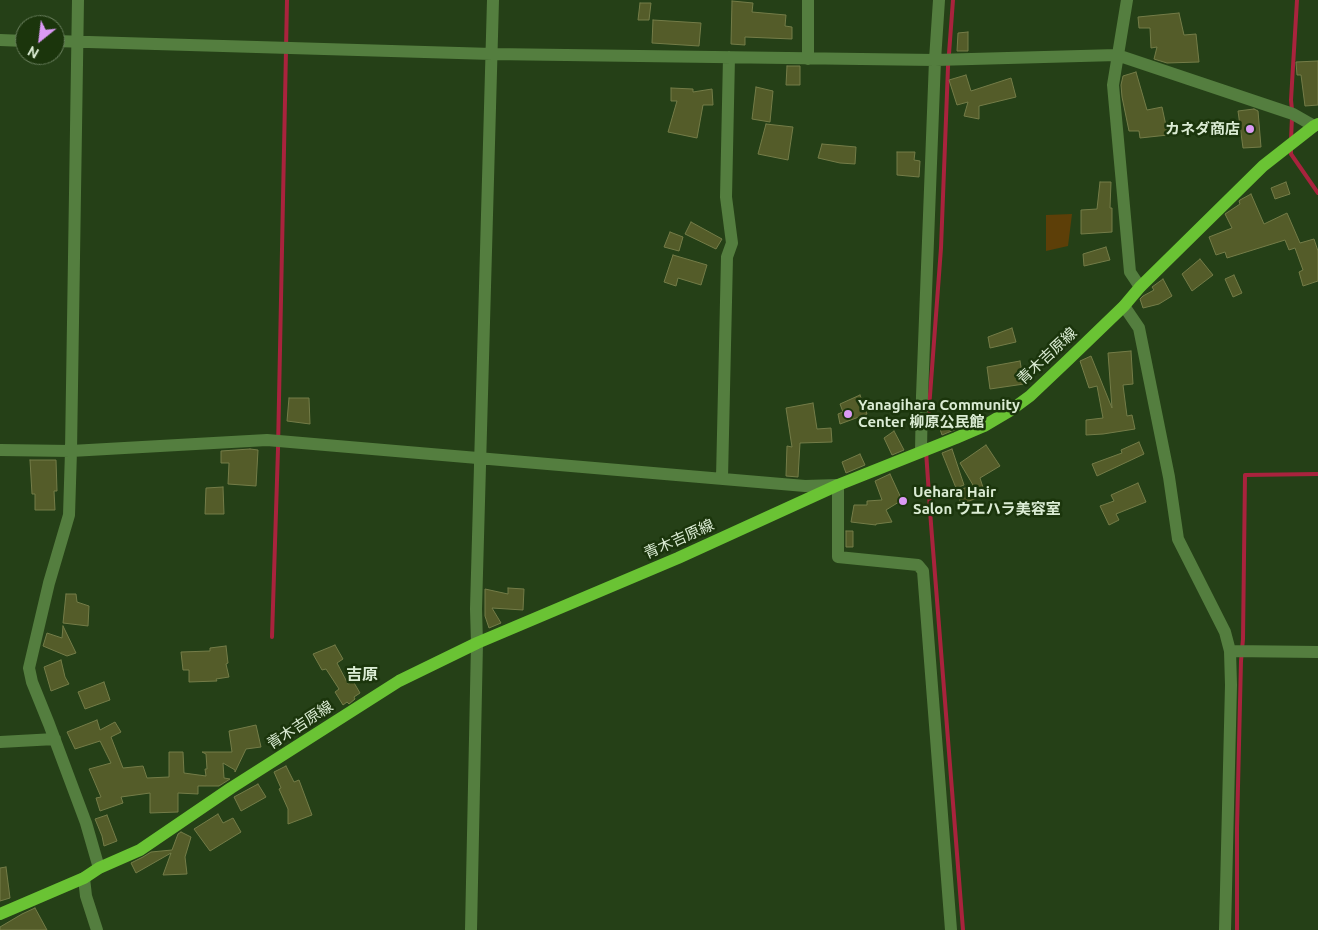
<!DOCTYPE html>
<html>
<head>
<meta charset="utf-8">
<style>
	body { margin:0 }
	#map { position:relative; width:1318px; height:930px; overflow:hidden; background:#254017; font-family:Ubuntu,sans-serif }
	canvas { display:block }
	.north { position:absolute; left:15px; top:15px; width:50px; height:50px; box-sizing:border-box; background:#1b350c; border:1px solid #687e5c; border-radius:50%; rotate:209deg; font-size:14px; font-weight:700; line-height:20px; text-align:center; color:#dbecd4 }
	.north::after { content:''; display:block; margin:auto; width:18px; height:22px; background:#db99f5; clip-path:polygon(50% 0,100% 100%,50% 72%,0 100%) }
</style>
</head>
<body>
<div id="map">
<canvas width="1318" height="930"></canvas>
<div class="north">N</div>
</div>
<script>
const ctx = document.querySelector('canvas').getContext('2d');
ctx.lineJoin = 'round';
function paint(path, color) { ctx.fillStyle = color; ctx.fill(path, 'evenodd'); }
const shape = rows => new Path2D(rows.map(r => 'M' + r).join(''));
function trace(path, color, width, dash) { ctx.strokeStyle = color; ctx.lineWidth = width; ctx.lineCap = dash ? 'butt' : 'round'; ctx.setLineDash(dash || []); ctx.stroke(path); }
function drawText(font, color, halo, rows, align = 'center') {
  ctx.font = font + ' Ubuntu,"Noto Sans JP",sans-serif'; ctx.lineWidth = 5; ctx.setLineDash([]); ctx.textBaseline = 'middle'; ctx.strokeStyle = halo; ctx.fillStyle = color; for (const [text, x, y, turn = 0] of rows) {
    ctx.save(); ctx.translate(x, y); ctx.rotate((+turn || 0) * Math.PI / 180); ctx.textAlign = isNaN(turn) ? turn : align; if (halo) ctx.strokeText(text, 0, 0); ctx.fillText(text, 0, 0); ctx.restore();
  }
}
paint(shape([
	[1072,214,1068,246,1046,251,1046,215]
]), '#5d3f08');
trace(shape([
	[1292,110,1291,100,1297,0],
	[1291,140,1292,117],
	[1291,149,1291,154,1318,193],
	[928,422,941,248,948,67,953,0],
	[926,451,931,524,963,930],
	[272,637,278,449,287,0],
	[1237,930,1237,828,1241,661,1243,639,1245,475,1318,474]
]), '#a9233d', 4);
const building = shape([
	[732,1,753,3,752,12,786,15,785,26,792,27,792,39,745,37,745,45,731,44,732,1],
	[640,3,651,3,649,20,638,20,640,3],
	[1179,13,1184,35,1196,34,1199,62,1167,63,1154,59,1157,47,1151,48,1150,28,1139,28,1138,17,1179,13],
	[653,20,701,23,699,46,652,43,653,20],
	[968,32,968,51,957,51,958,33,968,32],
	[1318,61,1318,105,1305,106,1301,75,1297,75,1296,62,1318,61],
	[787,66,800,66,800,85,786,85,787,66],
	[1136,72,1147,110,1162,107,1168,135,1140,138,1139,131,1129,131,1122,97,1121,85,1123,76,1136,72],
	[966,75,971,91,1011,78,1016,97,979,106,979,119,964,116,968,102,957,105,949,80,966,75],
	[756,87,773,91,770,122,752,119,756,87],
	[671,88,693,89,693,92,712,89,713,105,703,105,697,138,668,132,677,101,671,101,671,88],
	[1254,109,1258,111,1261,147,1243,148,1238,111,1254,109],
	[766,124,793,127,788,160,758,154,766,124],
	[822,144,856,147,855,164,840,163,818,158,822,144],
	[897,152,915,152,914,160,920,161,919,177,897,175,897,152],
	[1100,182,1111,182,1110,208,1112,208,1112,232,1081,234,1081,210,1097,209,1100,182],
	[1286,182,1290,194,1275,199,1271,188,1286,182],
	[1251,194,1264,224,1287,213,1300,243,1314,239,1318,251,1318,281,1303,286,1299,272,1303,270,1295,248,1289,250,1285,240,1227,258,1225,252,1216,255,1209,237,1232,228,1225,214,1240,204,1239,201,1240,200,1251,194],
	[691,222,722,239,716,249,685,234,691,222],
	[670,232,683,237,679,251,664,247,670,232],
	[1106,247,1110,260,1084,266,1083,254,1106,247],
	[673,255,707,265,701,285,678,278,676,286,664,282,673,255],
	[1200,259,1213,275,1192,291,1182,274,1200,259],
	[1234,275,1242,293,1233,297,1225,279,1234,275],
	[1163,279,1172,296,1159,304,1143,308,1140,299,1143,296,1154,290,1152,287,1163,279],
	[1012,328,1016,342,990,348,988,337,1012,328],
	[1131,351,1133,384,1123,385,1127,416,1132,415,1135,429,1103,434,1086,435,1086,420,1103,418,1097,386,1089,388,1080,361,1091,356,1112,408,1108,353,1131,351],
	[1020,361,1024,384,990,389,987,367,1020,361],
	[860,395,867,414,840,424,838,414,843,412,840,404,860,395],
	[289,398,309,398,310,424,287,421,289,398],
	[813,403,817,429,831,428,832,442,800,443,798,477,786,476,787,446,792,447,786,408,813,403],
	[967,414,971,423,942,435,939,426,967,414],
	[894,431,904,450,892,455,884,438,894,431],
	[1139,442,1144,454,1097,476,1092,464,1122,453,1121,450,1139,442],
	[986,445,1000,466,980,478,986,497,982,499,980,497,961,504,957,491,973,485,960,463,986,445],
	[250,449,258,450,256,486,228,484,229,463,221,463,221,451,250,449],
	[952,449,964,485,956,488,942,453,952,449],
	[860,454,865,465,846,473,842,462,860,454],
	[30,460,56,460,57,491,54,491,55,510,35,510,35,494,32,494,30,460],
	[890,474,901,498,907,497,886,510,892,522,876,524,876,525,851,522,854,505,867,505,867,501,882,500,875,481,890,474],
	[1138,483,1146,502,1116,514,1119,520,1109,525,1100,506,1114,501,1111,495,1138,483],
	[223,487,224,514,205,514,206,488,223,487],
	[846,531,853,531,853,547,846,547,846,531],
	[508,588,524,589,523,610,492,608,501,623,489,628,485,616,485,589,508,594,508,588],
	[66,594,76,594,77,602,89,606,88,626,63,623,66,594],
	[63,626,76,653,67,656,43,646,47,633,62,638,63,626],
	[335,645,343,659,337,663,348,684,353,681,360,693,354,697,355,699,349,704,347,702,343,705,335,692,339,689,326,669,322,670,313,654,335,645],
	[226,646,228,663,226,664,229,677,216,679,217,681,189,682,189,670,183,670,181,652,210,651,210,648,226,646],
	[61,660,65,677,69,684,51,691,44,667,61,660],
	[104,682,110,700,85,709,78,692,104,682],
	[97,720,100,730,115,722,121,732,111,737,123,768,143,766,147,778,169,777,169,752,183,752,184,773,206,776,205,769,207,769,206,754,202,752,232,752,229,731,256,725,261,747,246,749,235,772,235,770,223,763,224,778,230,779,219,786,198,786,198,794,178,793,178,812,150,813,150,793,121,797,123,803,100,811,96,798,101,797,89,769,111,763,100,741,75,749,67,732,97,720],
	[286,766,294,782,299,780,312,815,288,824,288,809,279,789,281,788,274,772,286,766],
	[258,784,266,797,241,811,234,797,258,784],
	[218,814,223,823,233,818,241,832,210,851,194,829,218,814],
	[107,815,117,841,104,846,102,836,95,819,107,815],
	[181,832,191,837,185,857,187,874,163,875,171,853,136,873,131,863,143,857,151,852,172,850,178,834,181,832],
	[6,867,10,898,0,901,0,868,6,867],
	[35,908,47,930,0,930,0,927,22,914,35,908]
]);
paint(building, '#545c29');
trace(building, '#747c48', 1);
trace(shape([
	[78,0,71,451,69,515,49,583,29,668,32,682,49,724,86,823,99,868],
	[1127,0,1113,85,1130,272,1140,287],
	[0,40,25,41],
	[55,41,492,54,935,60,1117,55,1293,114,1314,126],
	[808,59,808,0],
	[1124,306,1139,328,1169,477,1178,539,1225,632,1230,651,1231,685,1225,930],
	[0,450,71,451,267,440,805,486,838,485,838,557,918,565,923,571,951,930],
	[921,451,922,396,935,60,939,0],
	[722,478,727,257,732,243,726,197,729,57],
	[1230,651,1318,652],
	[0,742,55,739],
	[84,878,86,896,97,930],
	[471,930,477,643,476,609,493,0]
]), '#547e3f', 12);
trace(shape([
	[0,914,84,878,99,868,140,850,231,788,399,681,477,643,678,558,838,485,956,438,984,426,1011,410,1030,396,1068,360,1124,306,1140,287,1263,166,1314,126,1318,124]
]), '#6ac334', 12);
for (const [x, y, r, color] of [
	[1250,129,5,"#db99f5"],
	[848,414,5,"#db99f5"],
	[903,501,5,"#db99f5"]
]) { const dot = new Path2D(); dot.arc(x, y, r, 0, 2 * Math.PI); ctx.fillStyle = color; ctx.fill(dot); trace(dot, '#1b350c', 2); }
drawText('bold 15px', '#dbecd4', '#1b350c', [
	["カネダ商店",1240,129,"right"],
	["Yanagihara Community",858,405],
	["Center 柳原公民館",858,422],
	["Uehara Hair",913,492],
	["Salon ウエハラ美容室",913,509]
], 'left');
drawText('15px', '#dbecd4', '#1b350c', [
	["青木吉原線",1047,356,-43],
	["青木吉原線",679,539,-24],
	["青木吉原線",300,725,-33]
]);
drawText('bold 16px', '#dbecd4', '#1b350c', [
	["吉原",362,675]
]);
</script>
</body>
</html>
